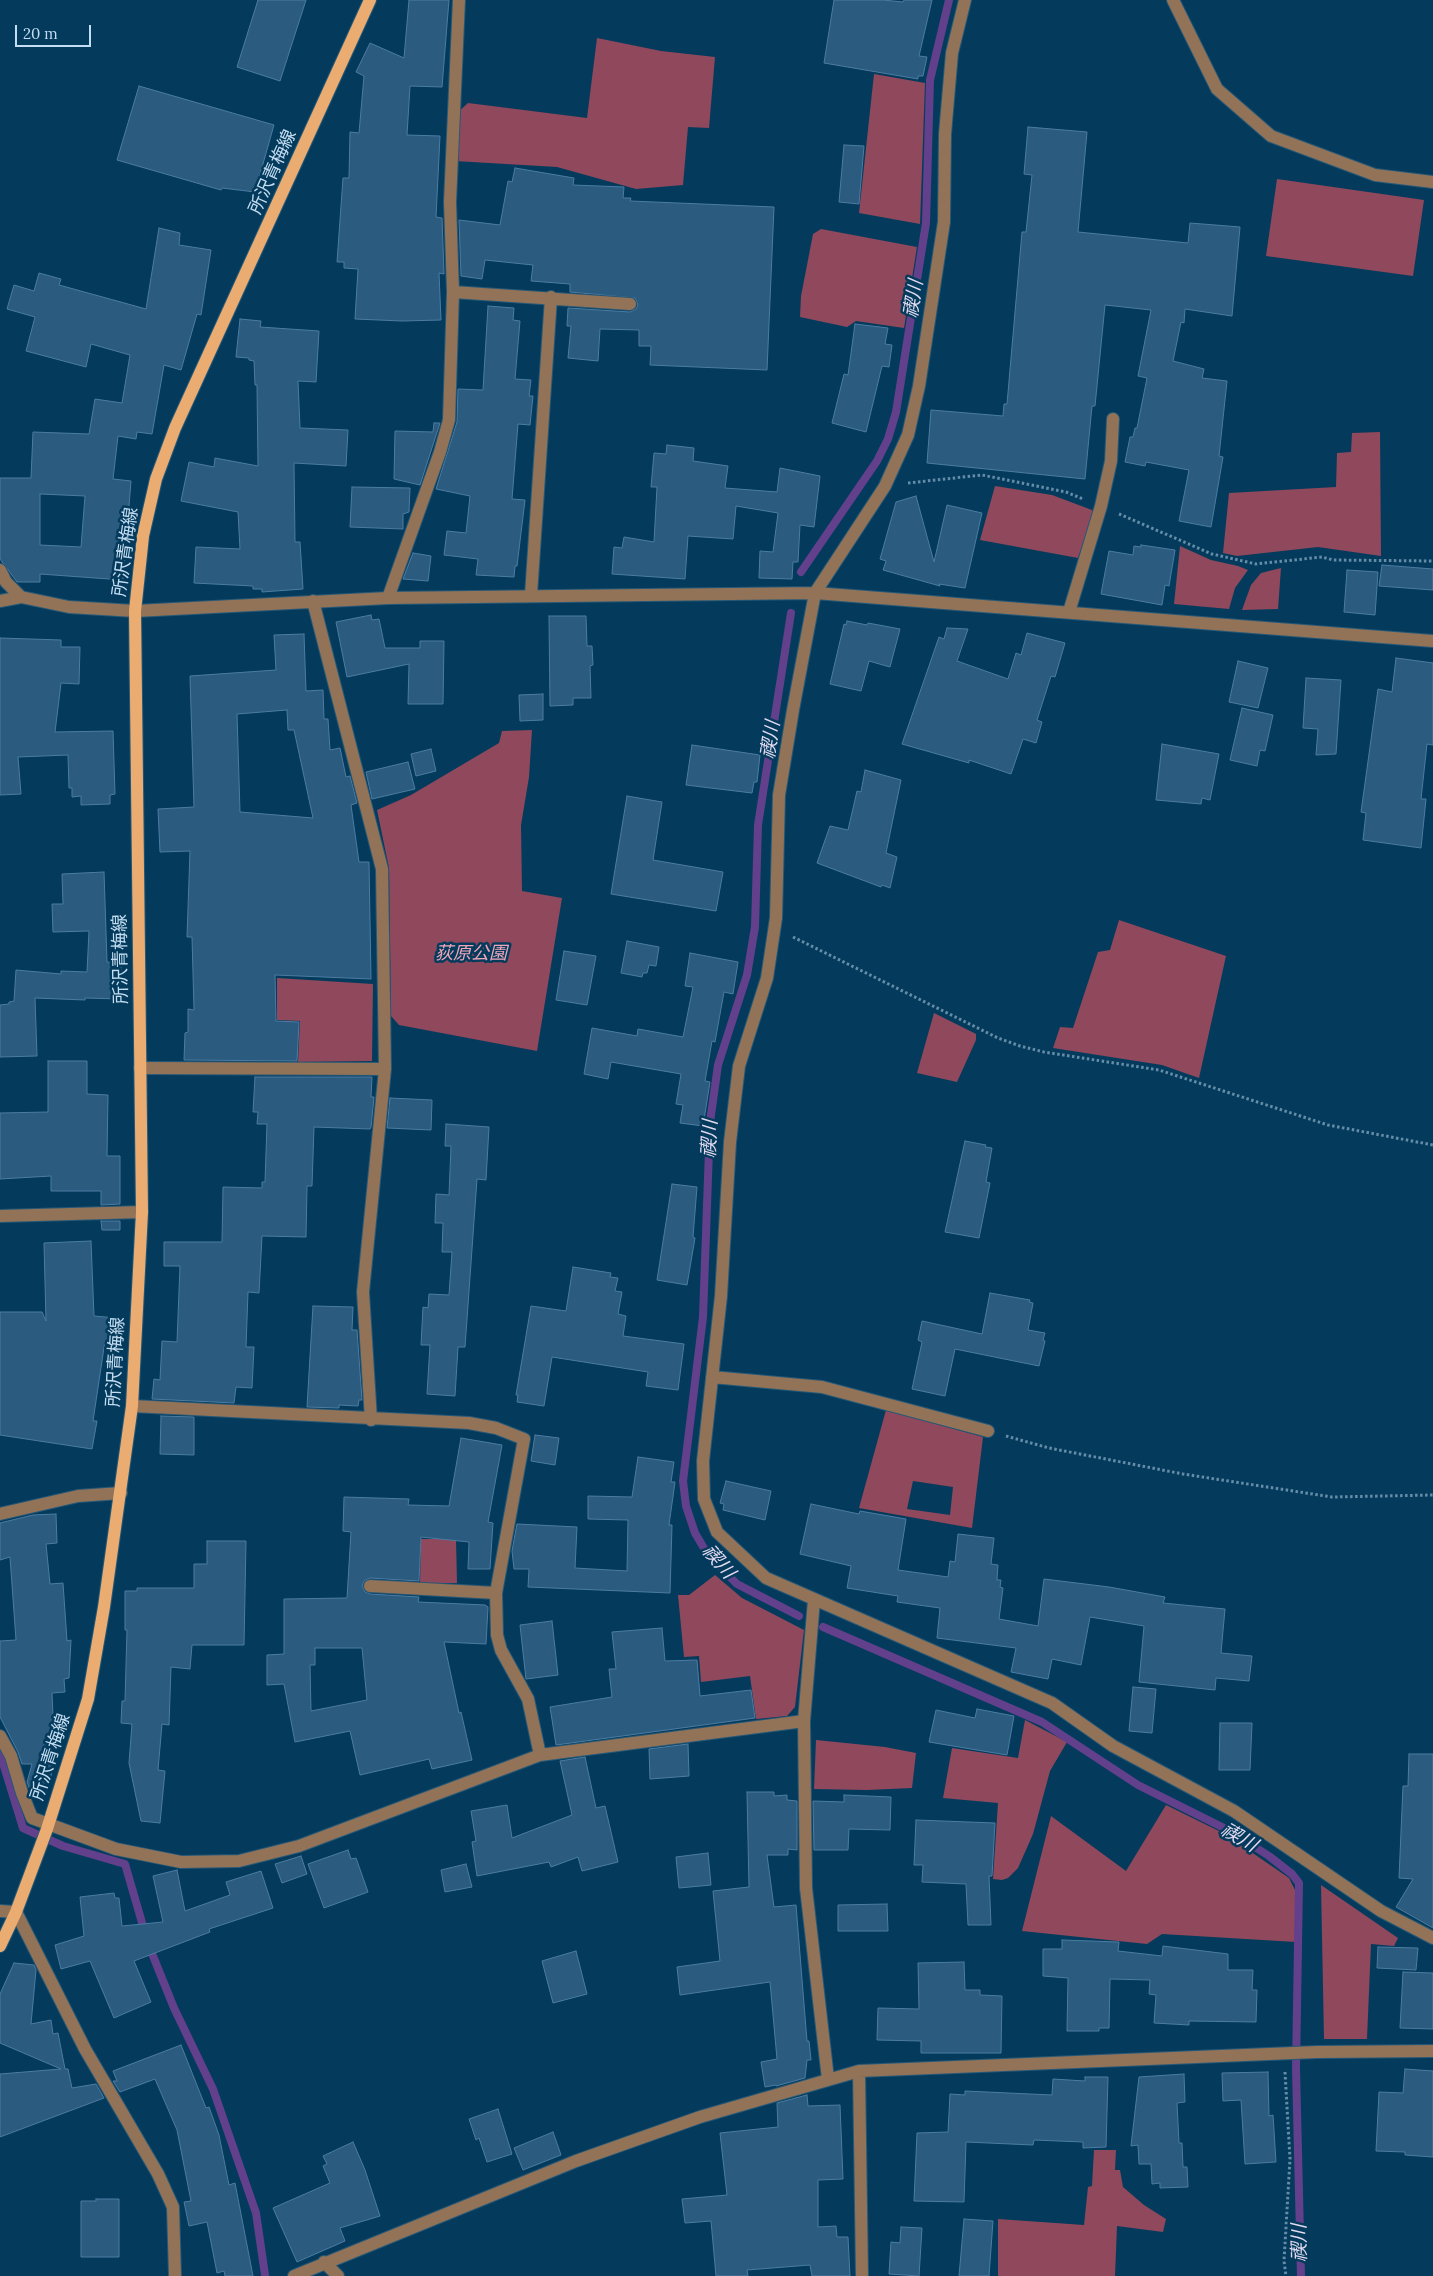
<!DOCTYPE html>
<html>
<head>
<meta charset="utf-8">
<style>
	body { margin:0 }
	#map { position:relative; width:1433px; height:2276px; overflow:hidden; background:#043b5c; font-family:Lora,serif }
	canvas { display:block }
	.scale { position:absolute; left:15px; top:25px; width:76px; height:22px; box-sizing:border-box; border:2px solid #c4ddf2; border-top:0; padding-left:6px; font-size:15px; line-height:18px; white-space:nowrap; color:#c4ddf2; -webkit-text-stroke:4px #043b5c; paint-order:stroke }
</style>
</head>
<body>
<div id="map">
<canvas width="1433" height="2276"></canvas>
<div class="scale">20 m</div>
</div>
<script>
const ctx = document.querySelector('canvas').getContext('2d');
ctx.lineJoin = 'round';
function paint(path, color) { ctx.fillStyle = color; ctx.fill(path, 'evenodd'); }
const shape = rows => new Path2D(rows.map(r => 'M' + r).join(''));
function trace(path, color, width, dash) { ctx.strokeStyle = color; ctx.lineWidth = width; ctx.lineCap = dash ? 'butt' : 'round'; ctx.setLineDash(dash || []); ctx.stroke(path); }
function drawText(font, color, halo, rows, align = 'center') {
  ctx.font = font + ' Lora,"Noto Sans JP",serif'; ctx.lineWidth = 5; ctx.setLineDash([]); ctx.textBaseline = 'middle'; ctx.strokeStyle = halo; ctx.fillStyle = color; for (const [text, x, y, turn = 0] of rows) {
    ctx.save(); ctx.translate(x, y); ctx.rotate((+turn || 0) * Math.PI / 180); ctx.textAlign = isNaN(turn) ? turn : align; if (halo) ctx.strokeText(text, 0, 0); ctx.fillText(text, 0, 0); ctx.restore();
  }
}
paint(shape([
	[597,38,661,51,715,57,709,128,688,127,683,185,636,189,557,167,455,161,457,113,468,103,587,118],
	[874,74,925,83,920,224,859,213],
	[1277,179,1424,200,1413,276,1266,256],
	[821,229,917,247,904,328,856,321,847,327,800,317,801,296,813,234],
	[1380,432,1381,556,1318,547,1237,556,1223,553,1229,493,1336,487,1337,453,1351,452,1352,433],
	[995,486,1052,495,1092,510,1093,514,1078,558,980,540],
	[1180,546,1211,560,1238,566,1248,570,1235,588,1229,609,1174,604],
	[1281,568,1278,609,1242,610,1251,585,1261,573],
	[532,730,529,777,521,825,522,891,562,898,537,1051,399,1025,391,1016,389,868,377,810,411,795,499,743,502,731],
	[1119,920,1226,956,1199,1078,1162,1065,1053,1048,1060,1027,1073,1028,1098,952,1110,950],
	[277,978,373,984,372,1061,298,1062,300,1021,277,1020],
	[934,1013,976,1034,976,1040,957,1082,917,1073],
	[886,1410,983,1437,972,1528,859,1508],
	[913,1481,953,1487,950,1515,907,1509],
	[421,1539,456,1539,457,1583,420,1583],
	[715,1575,742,1598,804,1630,795,1707,787,1716,756,1719,750,1676,701,1682,699,1656,684,1657,678,1595,689,1595],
	[1025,1720,1067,1742,1050,1771,1033,1834,1018,1868,1008,1878,1002,1880,993,1879,998,1803,943,1798,952,1748,1018,1758],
	[816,1740,885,1747,916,1753,912,1788,867,1790,814,1789],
	[1166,1805,1225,1834,1289,1878,1295,1890,1296,1899,1296,1942,1162,1934,1147,1944,1022,1931,1051,1816,1126,1871],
	[1321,1885,1398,1938,1394,1946,1371,1944,1367,2039,1324,2039],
	[1094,2150,1116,2150,1115,2170,1120,2170,1123,2187,1144,2205,1166,2219,1163,2232,1117,2226,1115,2276,998,2276,998,2219,1084,2225,1088,2187,1092,2186]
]), '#90485c');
trace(shape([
	[801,572,877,461,888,439,896,412,926,223,930,80,949,0],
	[791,613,758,825,755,927,747,975,718,1065,710,1122,703,1317,683,1481,686,1506,695,1533,708,1555,737,1584,799,1616],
	[823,1627,1042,1722,1138,1785,1230,1831,1269,1856,1292,1874,1299,1883,1296,2069,1301,2276],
	[0,1753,23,1828,63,1846,125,1864,145,1933],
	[149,1946,174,2008,213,2089,256,2213,265,2275]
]), '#63408c', 8);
const building = shape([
	[258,0,306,0,280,81,237,67,258,0],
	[409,0,449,0,442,87,410,86,407,135,440,136,436,217,442,218,444,274,439,273,441,320,402,321,355,319,358,269,344,268,344,262,337,262,343,178,349,178,350,132,359,133,364,76,356,72,370,43,404,58,409,0],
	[834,0,883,0,903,2,904,0,932,0,919,56,927,57,923,76,918,76,918,79,824,63,834,0],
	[139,86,274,125,255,192,222,188,221,190,117,160,139,86],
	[1028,127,1087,132,1078,232,1188,243,1190,223,1240,227,1232,316,1185,309,1184,323,1181,322,1173,361,1204,369,1202,378,1227,381,1219,456,1223,457,1211,527,1179,521,1189,470,1146,462,1145,466,1125,462,1130,437,1133,437,1135,428,1137,428,1147,378,1138,376,1151,310,1105,305,1095,406,1092,406,1085,479,927,463,931,410,1003,416,1004,404,1007,404,1022,232,1026,232,1032,175,1024,174,1028,127],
	[844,145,864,146,859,204,839,202,844,145],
	[515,168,574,178,573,185,624,187,623,198,631,198,630,201,774,207,767,370,650,365,651,346,639,346,639,330,600,329,598,361,568,358,571,326,567,326,568,308,630,312,636,309,638,305,635,298,570,292,570,284,531,281,533,265,485,260,482,279,461,276,459,220,500,225,508,181,512,182,515,168],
	[159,228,180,233,179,245,211,250,201,315,197,314,181,370,164,365,152,434,137,432,136,439,118,436,113,479,131,481,123,580,40,574,40,582,17,582,0,559,0,478,31,478,33,432,89,434,95,399,122,403,130,355,91,344,86,367,26,351,35,317,7,309,14,285,34,291,39,273,61,279,59,285,146,309,159,228],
	[40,494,85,496,81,547,40,545,40,494],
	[488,306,514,308,513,320,520,321,515,379,531,380,529,396,533,396,530,425,518,424,512,499,525,500,517,566,515,566,514,577,476,575,478,559,444,555,447,531,466,533,470,496,436,489,457,422,458,389,483,390,488,306],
	[240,319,261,321,260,327,319,331,316,382,298,381,300,428,348,430,346,466,294,463,295,542,300,542,303,589,262,592,262,589,253,589,253,586,194,583,196,547,240,549,238,512,181,501,189,462,214,467,215,458,258,466,257,385,255,385,254,361,249,360,249,358,236,357,240,319],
	[855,324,888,328,885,344,892,345,889,367,882,366,866,432,832,423,844,374,848,375,855,324],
	[434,423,440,423,420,485,394,479,395,431,433,432,434,423],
	[667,445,694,448,693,461,728,466,725,488,777,492,780,468,820,476,814,527,800,525,798,562,793,562,792,579,759,578,760,551,773,552,778,513,736,506,733,539,688,536,685,579,612,574,614,547,622,548,624,537,654,542,657,487,651,487,654,453,666,454,667,445],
	[352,487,410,488,409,512,403,514,403,529,350,527,352,487],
	[916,496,934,562,947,505,982,513,965,588,939,584,940,586,883,570,886,561,880,559,896,502,916,496],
	[1141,545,1175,550,1169,586,1165,585,1162,605,1101,594,1109,551,1133,555,1134,546,1141,547,1141,545],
	[413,553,431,556,428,581,403,579,413,553],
	[1382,565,1433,569,1433,590,1379,586,1382,565],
	[1347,570,1378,572,1375,615,1344,612,1347,570],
	[371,615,372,620,379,619,385,648,420,648,420,641,444,641,443,704,408,704,409,664,347,677,336,622,371,615],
	[549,616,586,616,587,646,592,646,593,665,590,666,591,698,573,698,573,705,550,706,549,616],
	[847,621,867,625,868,623,900,629,890,667,869,661,861,691,830,684,844,624,846,625,847,621],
	[947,628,968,629,957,661,1008,679,1016,653,1021,655,1027,633,1065,643,1055,677,1051,676,1037,720,1042,722,1036,743,1023,739,1011,774,969,760,969,763,902,744,939,637,944,639,947,628],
	[304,634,306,691,323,690,324,719,328,719,330,750,340,748,346,777,350,776,357,803,351,805,359,862,369,862,371,979,275,975,276,1021,299,1022,297,1061,184,1060,185,1033,188,1032,188,1009,194,1010,192,937,187,937,190,851,160,852,158,809,194,807,190,676,276,670,274,635,304,634],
	[287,710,288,730,294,730,313,818,240,812,237,714,287,710],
	[0,638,61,640,61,647,80,647,79,684,61,683,55,732,113,731,115,794,110,795,110,804,81,805,81,796,72,797,72,788,69,788,68,755,18,757,21,794,0,795,0,638],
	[1396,658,1433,663,1433,745,1427,744,1421,799,1426,799,1421,848,1363,840,1366,813,1361,812,1378,689,1392,692,1396,658],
	[1238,661,1268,668,1258,708,1229,702,1238,661],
	[1306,678,1341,680,1336,754,1316,755,1318,729,1303,728,1306,678],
	[543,694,543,720,520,721,519,695,543,694],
	[1242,708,1273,715,1265,751,1260,750,1257,766,1230,760,1242,708],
	[1162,744,1219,754,1210,800,1202,798,1201,804,1156,800,1162,744],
	[692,745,760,755,757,782,754,782,752,793,686,785,692,745],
	[431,749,436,771,416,776,411,754,431,749],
	[408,762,415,789,372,799,366,772,408,762],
	[865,770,901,780,886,853,897,857,890,888,882,885,881,887,817,863,830,826,848,830,857,791,861,792,865,770],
	[627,796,662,802,653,860,723,872,716,911,611,894,627,796],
	[104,872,107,962,121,963,120,999,85,998,85,1000,35,998,37,1056,0,1057,0,1005,9,1004,9,1002,14,1001,16,970,61,974,61,971,87,972,89,931,53,932,52,904,63,904,62,874,104,872],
	[627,941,659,947,656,966,649,965,647,973,643,973,642,977,621,973,627,941],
	[564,951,596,956,587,1005,556,1000,564,951],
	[690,953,738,962,733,994,724,992,715,1042,712,1041,705,1081,710,1082,703,1126,680,1123,683,1105,676,1104,681,1074,611,1062,608,1079,584,1074,592,1028,637,1036,638,1029,683,1037,693,987,685,986,690,953],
	[48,1061,87,1061,87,1094,108,1095,107,1156,120,1156,120,1204,101,1205,101,1191,51,1191,51,1176,0,1179,0,1113,48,1112,48,1061],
	[255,1077,372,1077,371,1097,374,1097,371,1127,370,1129,314,1127,312,1186,307,1186,306,1237,262,1236,259,1293,248,1292,246,1347,254,1347,252,1388,236,1387,234,1403,152,1399,154,1379,160,1380,162,1341,177,1342,180,1266,164,1266,164,1242,222,1242,223,1187,262,1188,262,1182,265,1182,267,1124,257,1124,258,1112,253,1112,255,1077],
	[390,1098,432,1100,431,1130,387,1128,390,1098],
	[446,1124,489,1127,486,1180,477,1179,465,1347,458,1347,455,1396,427,1394,430,1345,421,1345,423,1307,428,1308,429,1294,449,1295,452,1252,442,1252,443,1223,435,1223,436,1194,449,1195,451,1146,445,1146,446,1124],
	[965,1141,986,1145,985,1147,992,1148,986,1182,990,1183,979,1238,945,1232,965,1141],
	[672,1184,697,1187,693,1237,695,1238,687,1285,657,1280,672,1184],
	[101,1221,120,1221,120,1230,102,1230,101,1221],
	[91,1241,94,1316,117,1318,115,1342,105,1341,93,1421,97,1421,92,1449,0,1435,0,1312,42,1312,46,1321,44,1243,91,1241],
	[573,1267,611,1273,610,1277,618,1278,615,1291,622,1292,618,1314,626,1316,623,1336,684,1344,678,1390,646,1386,648,1372,552,1357,544,1406,517,1402,518,1395,516,1395,531,1306,566,1311,573,1267],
	[990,1293,1030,1300,1029,1302,1033,1303,1028,1330,1045,1333,1043,1340,1045,1341,1039,1366,955,1349,945,1396,912,1389,922,1342,918,1340,922,1321,982,1334,990,1293],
	[313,1306,353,1307,352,1330,357,1330,362,1400,359,1400,358,1406,339,1405,339,1408,307,1407,313,1306],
	[161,1416,194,1417,194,1455,160,1454,161,1416],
	[535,1435,559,1438,555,1465,531,1461,535,1435],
	[461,1438,502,1445,488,1522,493,1523,490,1569,468,1569,469,1542,421,1537,419,1581,370,1578,364,1581,362,1586,365,1592,370,1594,419,1597,418,1602,485,1605,488,1607,486,1644,444,1642,459,1713,461,1712,472,1760,432,1769,429,1759,360,1775,350,1731,295,1742,284,1684,267,1685,267,1655,284,1654,284,1599,347,1598,351,1532,343,1531,344,1497,409,1499,408,1505,449,1506,461,1438],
	[315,1648,362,1648,367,1700,311,1711,310,1665,315,1665,315,1648],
	[638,1457,674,1462,671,1482,675,1482,669,1525,672,1525,670,1593,528,1587,529,1569,514,1569,512,1551,517,1524,577,1527,575,1568,627,1571,628,1520,588,1519,588,1496,632,1497,638,1457],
	[726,1481,771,1491,765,1520,723,1510,724,1504,720,1503,726,1481],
	[811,1504,859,1514,860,1511,906,1519,898,1570,948,1577,950,1561,955,1562,958,1534,994,1538,991,1564,998,1565,997,1580,1001,1580,1000,1587,1003,1588,999,1619,1038,1626,1044,1579,1109,1587,1165,1597,1163,1603,1225,1609,1221,1653,1252,1656,1249,1681,1216,1678,1215,1690,1139,1682,1144,1626,1090,1617,1081,1665,1052,1659,1048,1679,1011,1672,1016,1648,937,1638,940,1608,897,1602,898,1596,847,1588,851,1566,800,1554,811,1504],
	[56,1514,57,1543,46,1544,50,1584,63,1583,67,1641,71,1640,69,1678,64,1679,65,1692,52,1693,55,1763,45,1794,30,1790,27,1782,32,1764,22,1764,18,1752,0,1717,0,1641,16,1640,10,1557,0,1560,0,1523,33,1515,56,1514],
	[207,1541,246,1541,244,1645,192,1645,190,1669,171,1667,169,1725,162,1724,158,1770,165,1771,160,1823,141,1821,129,1763,132,1724,121,1723,122,1701,125,1701,127,1630,125,1630,125,1591,137,1591,137,1588,194,1588,194,1564,207,1564,207,1541],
	[552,1621,558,1675,526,1679,520,1625,552,1621],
	[662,1628,665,1661,697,1660,700,1696,751,1690,755,1718,556,1745,550,1707,612,1697,609,1669,616,1669,612,1632,662,1628],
	[1133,1687,1156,1689,1152,1733,1129,1731,1133,1687],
	[977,1709,1014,1716,1007,1755,929,1742,936,1710,975,1718,977,1709],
	[1220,1723,1252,1723,1250,1770,1219,1770,1220,1723],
	[688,1744,689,1776,650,1779,649,1749,688,1744],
	[1409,1754,1433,1754,1433,1928,1396,1907,1413,1879,1399,1878,1403,1786,1408,1786,1409,1754],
	[585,1757,596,1808,605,1806,618,1862,582,1871,578,1857,551,1867,549,1862,477,1876,472,1842,476,1841,471,1811,507,1805,512,1838,572,1815,560,1761,585,1757],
	[747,1792,774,1792,774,1796,787,1795,787,1800,797,1801,797,1850,788,1849,788,1855,767,1855,774,1907,796,1905,807,2041,809,2041,811,2060,807,2060,805,2078,776,2086,776,2085,765,2087,761,2062,777,2059,770,1982,680,1995,677,1967,720,1961,713,1891,749,1887,747,1792],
	[844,1795,891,1797,890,1830,849,1829,848,1850,814,1850,813,1801,844,1802,844,1795],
	[916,1820,995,1823,992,1876,989,1876,991,1925,968,1925,966,1884,922,1882,923,1865,914,1865,916,1820],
	[348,1850,351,1859,356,1858,368,1892,324,1908,308,1864,348,1850],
	[708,1853,711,1885,679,1888,676,1857,708,1853],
	[301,1856,307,1874,282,1883,275,1864,301,1856],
	[466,1864,472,1887,445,1892,441,1870,466,1864],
	[177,1870,185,1911,230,1895,226,1882,261,1871,273,1908,209,1929,210,1932,134,1961,151,2002,114,2018,90,1961,61,1969,55,1945,84,1936,80,1897,114,1893,115,1898,119,1898,122,1926,163,1922,153,1876,177,1870],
	[887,1904,888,1931,838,1931,838,1905,887,1904],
	[1062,1940,1119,1942,1118,1951,1162,1956,1163,1946,1228,1954,1228,1970,1253,1970,1252,1990,1257,1990,1256,2022,1189,2021,1189,2025,1154,2023,1156,1995,1149,1994,1150,1980,1110,1979,1109,2028,1099,2028,1099,2031,1067,2031,1068,1978,1043,1976,1043,1949,1062,1949,1062,1940],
	[1378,1947,1418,1948,1416,1970,1377,1968,1378,1947],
	[576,1951,587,1994,553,2003,542,1961,576,1951],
	[964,1962,965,1990,980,1990,980,1995,1002,1996,1001,2053,921,2053,921,2041,877,2040,878,2008,919,2009,918,1963,964,1962],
	[14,1963,34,1965,36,1970,31,2024,51,2020,53,2034,58,2033,65,2069,68,2069,72,2088,96,2084,104,2098,0,2137,0,2074,61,2069,0,2043,0,1994,14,1963],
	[1403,1972,1433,1973,1433,2029,1400,2028,1403,1972],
	[181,2045,206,2108,209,2107,219,2135,229,2185,235,2183,253,2276,225,2276,224,2271,217,2273,207,2222,189,2226,184,2202,191,2201,177,2130,155,2079,120,2092,113,2081,117,2081,113,2071,181,2045],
	[1405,2069,1433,2071,1433,2157,1405,2155,1405,2152,1376,2151,1379,2092,1403,2093,1405,2069],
	[1268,2072,1269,2116,1273,2115,1276,2162,1245,2164,1241,2100,1223,2101,1222,2073,1268,2072],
	[1184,2074,1185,2102,1177,2103,1179,2143,1182,2143,1183,2167,1187,2167,1188,2187,1160,2188,1160,2183,1152,2184,1151,2164,1139,2164,1138,2145,1131,2146,1139,2077,1184,2074],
	[1085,2077,1108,2077,1106,2147,1083,2148,1083,2142,1034,2140,1033,2145,966,2142,964,2202,914,2201,917,2133,948,2132,950,2094,965,2095,965,2091,1052,2095,1053,2079,1085,2081,1085,2077],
	[807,2095,808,2106,840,2105,843,2179,818,2180,818,2227,836,2226,837,2237,848,2237,850,2276,812,2276,810,2265,747,2270,748,2276,716,2276,711,2221,685,2223,682,2199,727,2195,720,2133,778,2127,777,2103,807,2095],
	[498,2109,512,2154,487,2162,479,2138,476,2140,469,2119,498,2109],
	[553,2132,561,2155,523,2170,514,2148,553,2132],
	[353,2142,365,2170,380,2216,340,2228,345,2241,297,2262,273,2208,330,2183,323,2166,327,2164,323,2156,353,2142],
	[96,2199,119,2199,119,2257,81,2257,81,2201,96,2201,96,2199],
	[964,2219,993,2221,989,2276,959,2276,964,2219],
	[901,2227,922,2228,919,2276,889,2274,891,2242,900,2243,901,2227]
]);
paint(building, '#2b5b7f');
trace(building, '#4c7ca2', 1);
const minor = shape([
	[965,0,952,53,945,134,944,222,919,386,908,435,885,486,815,593,793,710,779,795,776,918,767,978,739,1066,730,1142,721,1296,703,1461,704,1499,717,1532,766,1578,1052,1703,1113,1746,1234,1811,1381,1911,1433,1938],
	[1173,0,1217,89,1271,136,1375,175,1433,182],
	[453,292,630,304],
	[0,570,6,582,21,597,69,607,135,611,388,598,815,593,1433,641],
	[531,595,551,297],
	[388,598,440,452,449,420,453,292,450,202,459,0],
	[0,601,21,597],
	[313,601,382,869,385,1069,363,1292,371,1420],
	[1069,612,1101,506,1111,461,1113,419],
	[140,1068,385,1069],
	[0,1216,142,1212],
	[712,1377,822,1387,988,1431],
	[132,1406,469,1423,496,1428,524,1439,496,1593,497,1635,501,1650,528,1699,540,1755],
	[0,1514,78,1496,121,1493],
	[370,1586,496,1593],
	[814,1600,804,1721,806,1888,828,2079],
	[0,1736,11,1756,22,1793,32,1818,116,1849,181,1862,239,1861,299,1846,540,1755,804,1721],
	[0,1911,16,1912,85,2049,158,2174,173,2207,175,2276],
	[859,2071,862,2276],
	[324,2262,338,2276],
	[294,2276,576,2161,700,2117,859,2071,1317,2052,1433,2051]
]);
const major = shape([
	[0,1946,16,1912,47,1829,88,1699,104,1607,132,1406,142,1212,135,611,143,536,156,479,175,428,370,0]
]);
trace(minor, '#275877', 14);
trace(major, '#275877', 14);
trace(shape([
	[908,483,982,475,1066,492,1083,499],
	[1119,514,1212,554,1256,564,1322,557,1333,560,1433,561],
	[793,937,998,1038,1020,1046,1044,1052,1159,1070,1328,1125,1433,1145],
	[1006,1436,1049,1448,1183,1474,1332,1497,1433,1495],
	[1285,2072,1290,2159,1284,2261,1286,2276]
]), '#658da8', 3, [2.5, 2.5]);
trace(minor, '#927357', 12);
trace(major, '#ebac72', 12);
drawText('18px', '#c4ddf2', '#043b5c', [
	["所沢青梅線",273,172,-66],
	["所沢青梅線",126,552,-82],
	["所沢青梅線",121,959,-91],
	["所沢青梅線",116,1362,-87],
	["所沢青梅線",51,1757,-72]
]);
drawText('italic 18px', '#f1a5b8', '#043b5c', [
	["荻原公園",471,954]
]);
drawText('italic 19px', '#e4dbf1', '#043b5c', [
	["禊川",914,299,-81],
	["禊川",771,740,-81],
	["禊川",710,1139,-87],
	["禊川",718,1562,49],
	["禊川",1239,1838,30],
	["禊川",1300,2243,-91]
]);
</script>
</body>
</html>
